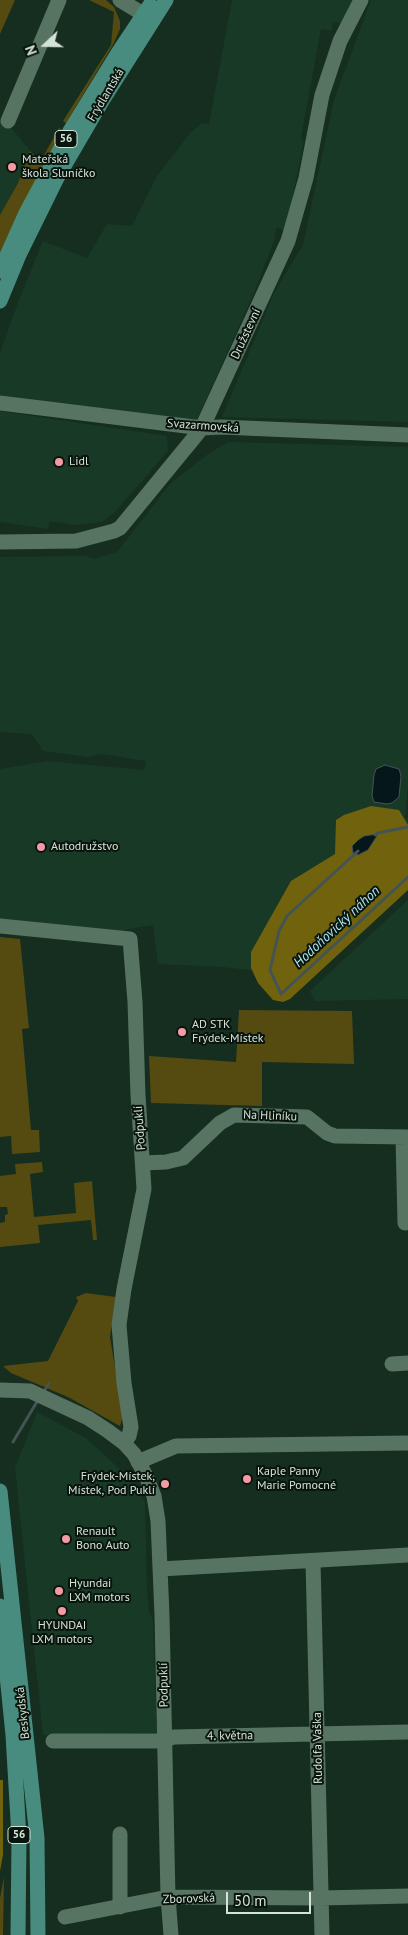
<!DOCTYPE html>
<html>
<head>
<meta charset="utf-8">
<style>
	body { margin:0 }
	#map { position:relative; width:408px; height:1935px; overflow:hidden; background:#152e1f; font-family:"PT Sans",sans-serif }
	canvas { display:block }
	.north { position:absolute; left:20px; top:20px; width:50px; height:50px; -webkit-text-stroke:4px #09140d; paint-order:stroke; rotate:249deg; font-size:14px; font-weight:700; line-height:20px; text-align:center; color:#d4e3d8 }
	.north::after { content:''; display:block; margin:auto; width:18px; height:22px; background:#d4e3d8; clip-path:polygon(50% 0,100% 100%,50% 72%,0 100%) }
	.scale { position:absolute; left:226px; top:1892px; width:85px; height:22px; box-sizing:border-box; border:2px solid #d4e3d8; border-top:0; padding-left:6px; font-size:15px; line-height:18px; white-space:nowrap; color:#d4e3d8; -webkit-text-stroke:4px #09140d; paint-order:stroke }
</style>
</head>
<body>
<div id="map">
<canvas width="408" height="1935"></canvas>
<div class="north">N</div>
<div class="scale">50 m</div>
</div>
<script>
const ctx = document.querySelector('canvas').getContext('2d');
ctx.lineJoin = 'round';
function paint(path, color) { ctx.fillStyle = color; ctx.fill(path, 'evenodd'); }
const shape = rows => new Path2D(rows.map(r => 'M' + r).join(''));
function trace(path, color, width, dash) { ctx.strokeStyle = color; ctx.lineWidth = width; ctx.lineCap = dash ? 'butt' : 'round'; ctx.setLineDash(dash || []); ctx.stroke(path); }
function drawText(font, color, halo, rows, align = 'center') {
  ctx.font = font + ' "PT Sans",sans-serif'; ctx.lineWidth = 4; ctx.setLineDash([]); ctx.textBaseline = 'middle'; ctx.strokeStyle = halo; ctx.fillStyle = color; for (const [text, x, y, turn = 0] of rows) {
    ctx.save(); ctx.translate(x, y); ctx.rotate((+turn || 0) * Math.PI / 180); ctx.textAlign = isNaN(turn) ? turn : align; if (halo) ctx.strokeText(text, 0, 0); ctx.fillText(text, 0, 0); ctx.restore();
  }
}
paint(shape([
	[232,0,356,0,343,24,333,22,331,31,321,29,302,132,301,139,304,140,286,230,276,228,275,238,256,288,197,420,84,408,0,395,0,353,19,300,43,241,87,258,107,224,132,226,157,176,191,132,202,123,209,124],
	[371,0,408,0,408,422,222,417,275,291,303,245,334,100],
	[0,121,9,125,30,151,18,183,0,215],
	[0,411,167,436,168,451,115,512,102,522,76,525,49,521,48,529,0,522],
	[228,442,408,447,408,787,405,818,408,818,408,867,267,972,223,967,158,964,153,925,117,931,0,919,0,769,47,761,144,770,146,761,101,754,88,757,43,751,32,734,0,732,0,557,85,556,94,559,117,552,170,484,208,454],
	[408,900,408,999,315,1001,310,991],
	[37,1412,86,1438,122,1471,145,1502,147,1590,149,1611,153,1621,157,1733,43,1735,15,1468]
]), '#193927');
paint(shape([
	[0,0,15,0,0,34],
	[89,0,106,0,114,7,120,21,120,29,114,43,66,123,63,121,111,45,114,12],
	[59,128,62,130,0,255,0,215,18,183,30,151,37,158,43,157],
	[0,937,20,939,29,1028,22,1029,31,1130,39,1130,40,1152,12,1154,11,1136,0,1137],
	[239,1010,352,1011,354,1064,262,1062,262,1106,151,1103,149,1056,236,1062],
	[42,1162,43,1172,30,1174,34,1217,76,1213,74,1183,92,1181,97,1240,93,1240,91,1220,38,1225,40,1243,0,1247,0,1223,5,1222,5,1215,8,1214,7,1207,0,1207,0,1176,16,1174,15,1164],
	[86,1293,116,1297,110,1337,123,1416,120,1426,68,1397,11,1373,3,1366,48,1361,78,1301,76,1297],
	[4,1877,3,1935,0,1935,0,1898]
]), '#554a10');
paint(shape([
	[371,806,399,810,408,825,408,890,290,999,283,1002,273,1000,258,983,251,968,251,952,291,881,335,854,336,820,344,815],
	[0,1780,3,1780,3,1855,0,1871]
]), '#71620d');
const water = shape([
	[385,765,399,769,401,776,399,797,392,803,387,804,374,802,372,796,374,775,376,769,385,765],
	[377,834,377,836,368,850,358,855,353,853,352,846,358,840,364,836,377,834]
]);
paint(water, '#06171b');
trace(water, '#445454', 1);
trace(shape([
	[375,835,378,833,408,827],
	[358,851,287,916,279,931,270,970,281,994,408,877],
	[43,1393,49,1383],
	[13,1442,38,1400]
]), '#445454', 3);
trace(shape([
	[120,0,153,20],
	[8,121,59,0],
	[0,403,202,428,221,427,408,435],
	[0,542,76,541,114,531,120,528,202,428,288,241,306,178,322,95,340,41,361,0],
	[0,926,130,939,135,1002,138,1095,144,1189,124,1289,119,1325,124,1383,131,1427,129,1436,124,1443],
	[403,1137,405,1223],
	[143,1163,166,1162,183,1158,220,1123,234,1115,307,1117,327,1133,335,1136,408,1137],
	[392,1364,408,1363],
	[0,1390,30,1391,88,1418,108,1431,124,1443,134,1454,146,1476,154,1496,158,1521,162,1615,168,1897,171,1935],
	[138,1462,176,1446,408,1443],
	[313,1561,322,1935],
	[160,1569,408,1555],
	[53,1741,160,1741,174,1737,408,1732],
	[120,1834,120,1907],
	[65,1917,168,1897,321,1898,408,1896]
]), '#577361', 15);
trace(shape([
	[0,271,26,213,70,131,118,53,150,5],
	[0,301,19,255,57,178,102,101,166,0],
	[0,1491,37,1838,38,1935],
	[0,1606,13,1735,19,1837,18,1935]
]), '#478c7e', 15);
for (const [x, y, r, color] of [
	[12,167,5,"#f49aa6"],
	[59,462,5,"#f49aa6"],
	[41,847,5,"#f49aa6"],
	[182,1032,5,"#f49aa6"],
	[247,1479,5,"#f49aa6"],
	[165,1484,5,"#f49aa6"],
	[66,1539,5,"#f49aa6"],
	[59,1591,5,"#f49aa6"],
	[62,1611,5,"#f49aa6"]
]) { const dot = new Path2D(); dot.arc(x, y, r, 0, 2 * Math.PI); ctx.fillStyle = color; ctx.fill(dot); trace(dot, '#09140d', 2); }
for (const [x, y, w] of [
	[66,139,22],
	[19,1835,22]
]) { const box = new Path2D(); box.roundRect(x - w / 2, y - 8.5, w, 17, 4); ctx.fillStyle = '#09140d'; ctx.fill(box); trace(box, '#d4e3d8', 1); }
drawText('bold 11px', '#d4e3d8', null, [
	["56",66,139],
	["56",19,1835]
]);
drawText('12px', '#d4e3d8', '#09140d', [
	["Frýdlantská",106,95,-59],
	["Družstevní",246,334,-65],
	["Svazarmovská",203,426,4],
	["Na Hliníku",270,1116,2],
	["Podpuklí",140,1128,-94],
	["Podpuklí",164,1685,-91],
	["Beskydská",23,1713,-96],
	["4. května",230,1736,-1],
	["Rudolfa Vaška",318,1748,-91],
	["Zborovská",189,1899,-2]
]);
drawText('12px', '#d4e3d8', '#09140d', [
	["Mateřská",22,160],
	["škola Sluníčko",22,174],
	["Lidl",69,462],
	["Autodružstvo",51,847],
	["AD STK",192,1025],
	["Frýdek-Místek",192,1039],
	["Kaple Panny",257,1472],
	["Marie Pomocné",257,1486],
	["Frýdek-Místek,",155,1477,"right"],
	["Místek, Pod Puklí",155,1491,"right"],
	["Renault",76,1532],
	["Bono Auto",76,1546],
	["Hyundai",69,1584],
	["LXM motors",69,1598],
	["HYUNDAI",62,1626,"center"],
	["LXM motors",62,1640,"center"]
], 'left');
drawText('italic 14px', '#ade6f3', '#09140d', [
	["Hodoňovický náhon",337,927,-43]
]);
</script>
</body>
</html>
